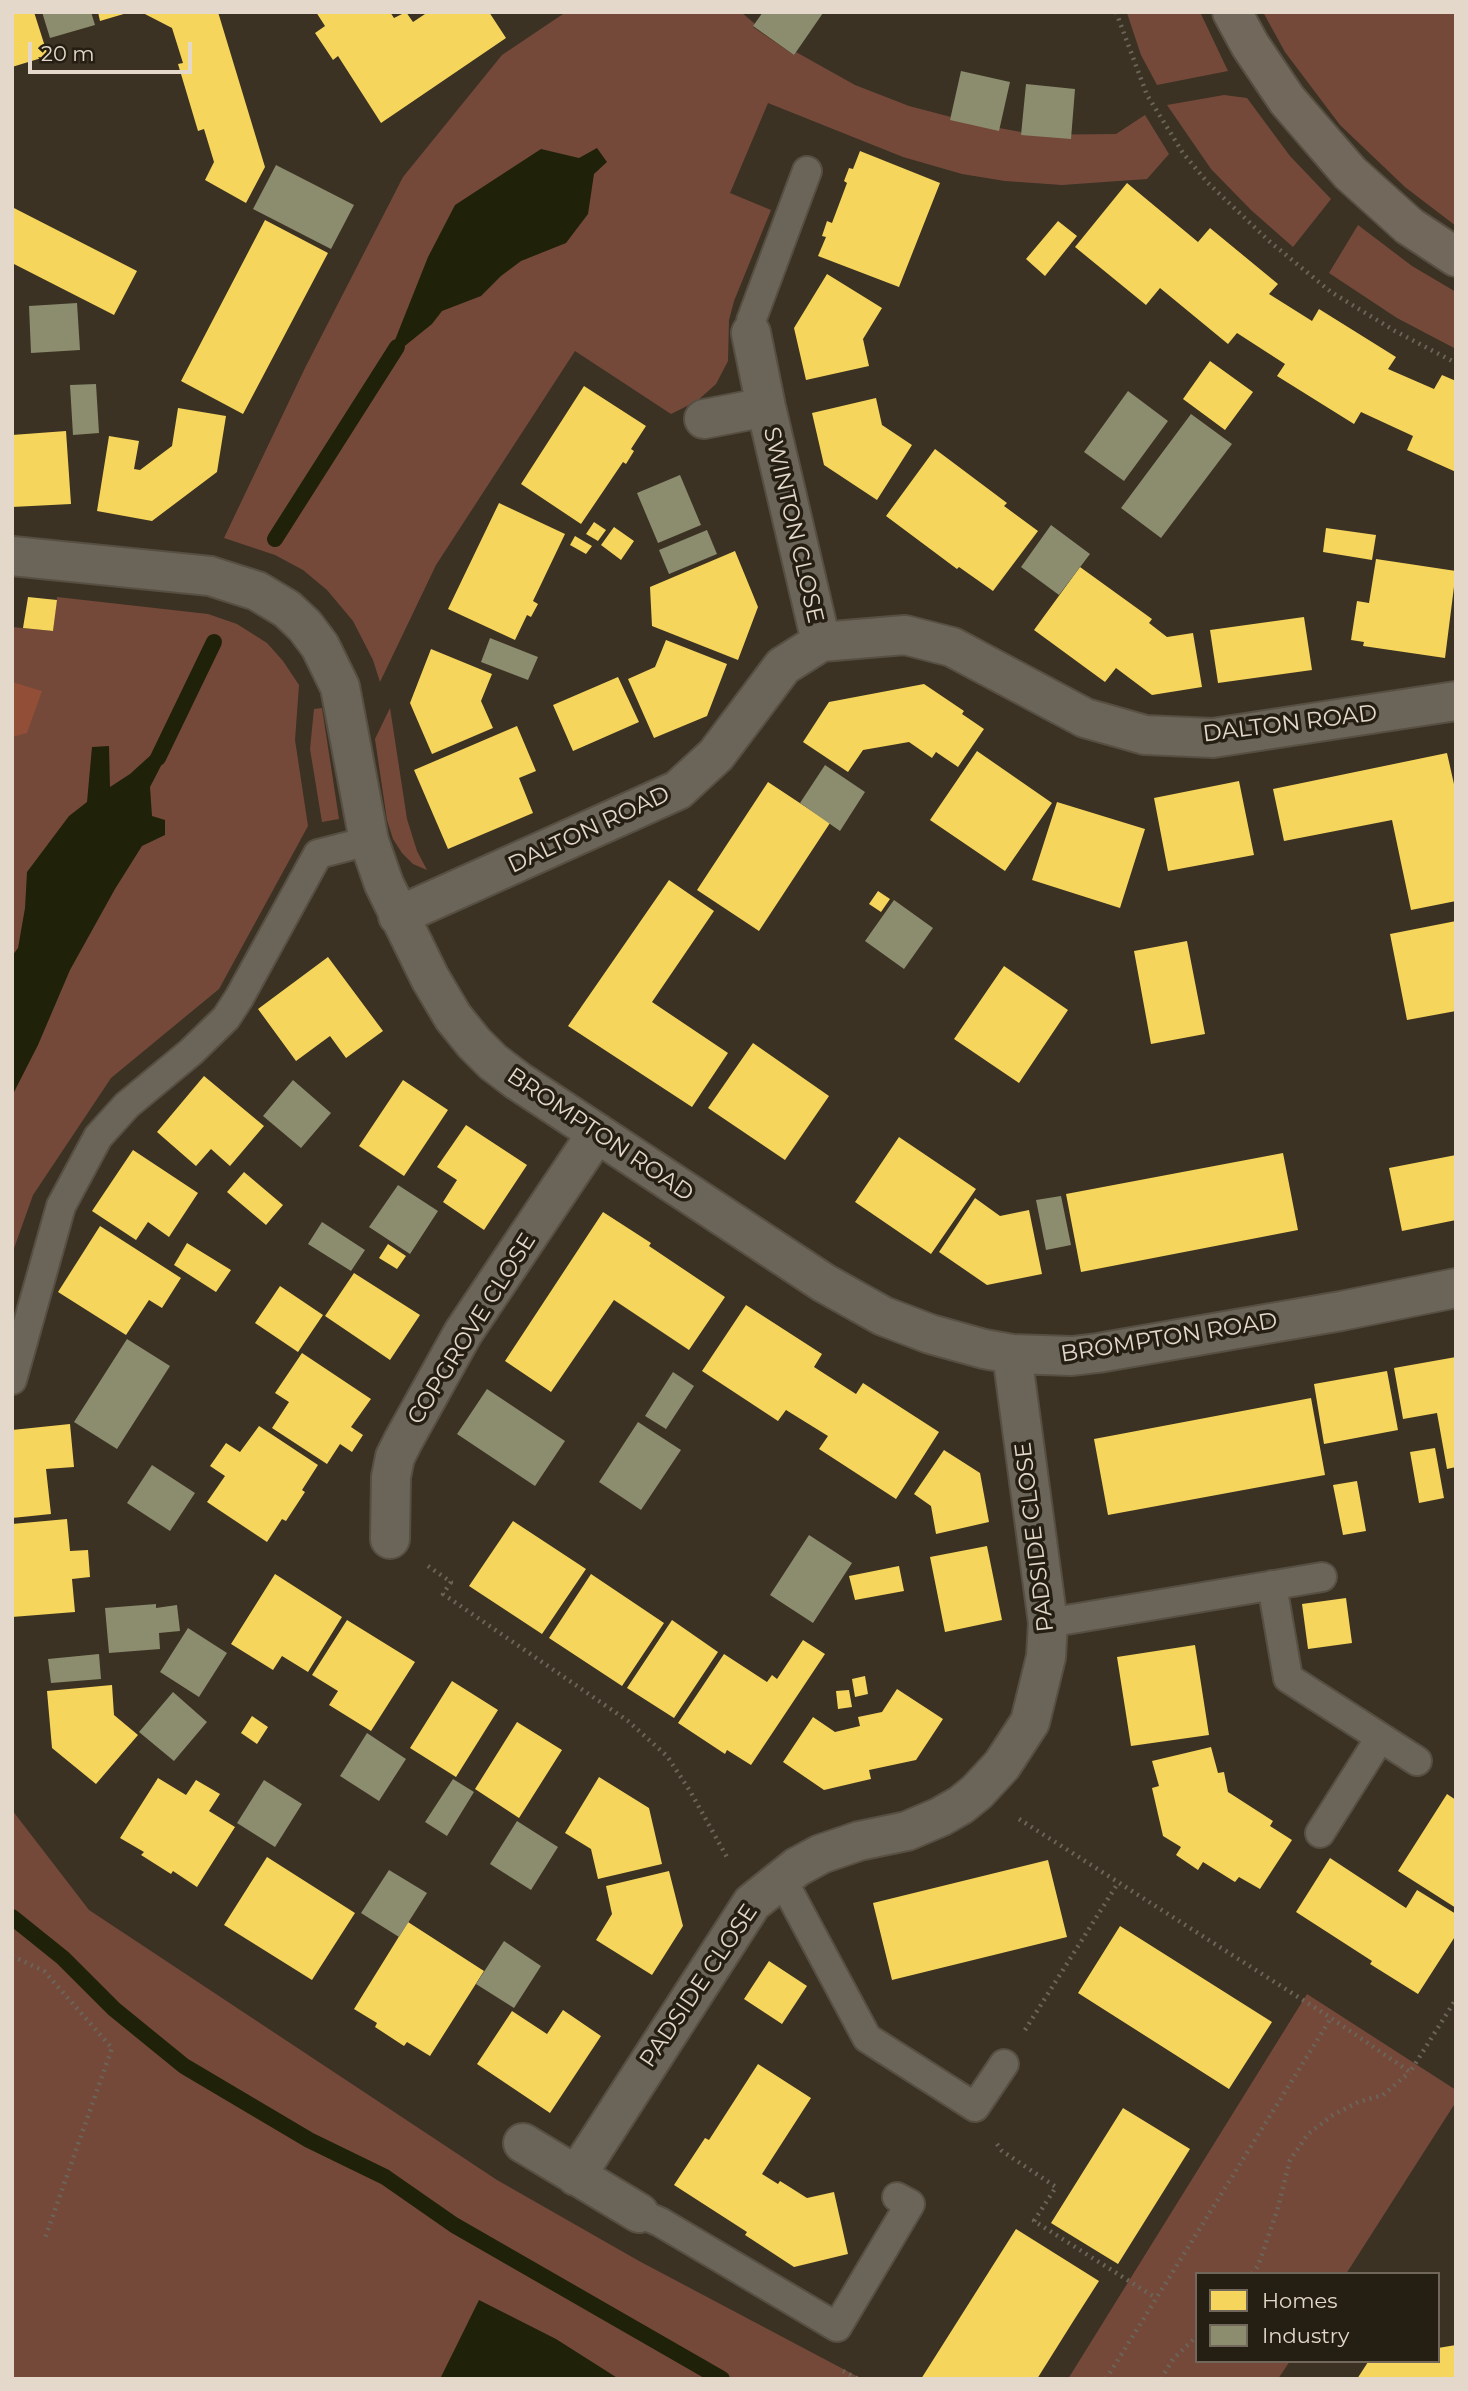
<!DOCTYPE html>
<html>
<head>
<meta charset="utf-8">
<style>
	body { margin:0 }
	#map { position:relative; width:1468px; height:2391px; overflow:hidden; background:#3b3223; font-family:Montserrat,sans-serif }
	canvas { display:block }
	.frame { position:absolute; inset:0; border:14px solid #e3d8c9; pointer-events:none }
	.legend { position:absolute; left:1195px; top:2272px; width:245px; height:91px; box-sizing:border-box; background:#251e12; border:2px solid #71685b; margin:0; padding:9px 12px; list-style:none; font-size:21px; color:#e3d8c9 }
	.legend li { display:flex; align-items:center; gap:14px; height:35px }
	.legend b { width:35px; border:2px solid #71685b }
	.scale { position:absolute; left:28px; top:42px; width:164px; height:32px; box-sizing:border-box; border:4px solid #e3d8c9; border-top:0; padding-left:9px; font-size:21px; line-height:24px; white-space:nowrap; color:#e3d8c9; -webkit-text-stroke:5px #251e12; paint-order:stroke }
</style>
</head>
<body>
<div id="map">
<canvas width="1468" height="2391"></canvas>
<div class="frame"></div>
<ul class="legend">
<li><b style="height:19px;background:#f6d55c"></b>Homes</li>
<li><b style="height:19px;background:#8c8c6e"></b>Industry</li>
</ul>
<div class="scale">20 m</div>
</div>
<script>
const ctx = document.querySelector('canvas').getContext('2d');
ctx.lineJoin = 'round';
function paint(path, color) { ctx.fillStyle = color; ctx.fill(path, 'evenodd'); }
const shape = rows => new Path2D(rows.map(r => 'M' + r).join(''));
function trace(path, color, width, dash) { ctx.strokeStyle = color; ctx.lineWidth = width; ctx.lineCap = dash ? 'butt' : 'round'; ctx.setLineDash(dash || []); ctx.stroke(path); }
function drawText(font, color, halo, rows, align = 'center') {
  ctx.font = font + ' Montserrat,sans-serif'; ctx.lineWidth = 7; ctx.setLineDash([]); ctx.textBaseline = 'middle'; ctx.strokeStyle = halo; ctx.fillStyle = color; for (const [text, x, y, turn = 0] of rows) {
    ctx.save(); ctx.translate(x, y); ctx.rotate((+turn || 0) * Math.PI / 180); ctx.textAlign = isNaN(turn) ? turn : align; if (halo) ctx.strokeText(text, 0, 0); ctx.fillText(text, 0, 0); ctx.restore();
  }
}
paint(shape([
	[566,12,741,12,755,24,753,27,794,55,796,52,855,85,909,106,951,117,950,119,1021,132,1021,135,1116,134,1145,115,1169,154,1147,179,1062,185,1005,181,962,174,903,157,768,103,730,193,771,210,734,301,729,320,728,361,716,384,697,401,671,414,575,351,436,565,380,682,373,660,353,621,327,590,303,570,275,555,224,538,305,368,403,177,502,55],
	[1200,12,1228,71,1157,85,1141,55,1127,13],
	[1263,12,1456,12,1456,226,1405,187,1340,125,1285,52],
	[1224,95,1247,98,1290,156,1331,199,1293,247,1251,210,1211,169,1167,105],
	[1358,225,1412,266,1456,292,1456,349,1397,318,1329,273],
	[57,597,208,614,237,624,267,643,283,661,299,685,295,740,308,826,219,989,111,1078,33,1195,12,1254,12,627,53,631],
	[322,708,339,819,322,822,310,749,314,709],
	[390,708,407,819,417,851,427,870,413,864,402,853,393,839,387,820,375,739],
	[12,1810,89,1910,497,2180,639,2261,862,2379,12,2379],
	[1307,1994,1456,2090,1456,2102,1452,2108,1346,2274,1197,2274,1197,2361,1290,2361,1278,2379,1068,2379]
]), '#75493a');
paint(shape([
	[12,682,42,691,27,733,12,737]
]), '#924e36');
paint(shape([
	[597,148,607,162,594,174,588,214,566,243,521,261,501,276,481,296,442,311,432,324,401,349,393,345,428,257,455,205,541,149,579,158],
	[109,746,110,787,130,774,152,754,163,762,150,787,152,816,165,820,165,835,142,846,115,889,70,970,38,1045,12,1096,12,956,18,948,25,908,27,872,69,816,87,802,92,747],
	[479,2300,556,2339,619,2379,440,2379]
]), '#1f2209');
paint(shape([
	[12,12,34,12,48,56,12,67],
	[98,12,127,12,127,13,100,21],
	[141,12,218,12,265,167,246,203,205,180,214,162,204,129,198,131,178,64,183,63,172,28],
	[316,12,390,12,394,18,406,12,413,22,428,12,489,12,506,38,381,123,338,56,333,60,315,33,325,26],
	[860,151,940,183,899,287,818,256,826,237,822,236,827,221,832,223,847,183,844,181,849,168,853,169],
	[1127,183,1198,242,1210,228,1278,284,1269,294,1312,321,1319,309,1396,357,1388,369,1434,389,1442,375,1456,381,1456,472,1407,450,1413,436,1361,412,1354,424,1277,376,1285,364,1237,333,1228,344,1160,288,1146,305,1075,247],
	[12,207,137,271,114,315,12,263],
	[265,220,328,253,243,414,181,381],
	[1058,221,1077,236,1045,276,1026,259],
	[827,274,882,308,863,339,869,366,806,380,794,328],
	[1210,361,1253,392,1225,430,1183,399],
	[584,386,646,426,631,449,634,451,626,464,623,462,581,524,521,484],
	[876,398,882,425,912,445,877,500,824,465,812,413],
	[178,408,226,416,217,472,152,521,97,511,109,436,139,441,134,469,140,470,172,446],
	[66,431,71,504,12,507,12,435],
	[935,449,1007,503,1004,506,1038,531,993,591,959,567,957,569,886,516],
	[499,503,565,534,533,601,538,604,531,617,527,615,515,640,448,609],
	[594,522,606,530,598,541,586,534],
	[614,527,634,541,621,560,601,545],
	[1326,528,1376,535,1372,560,1323,552],
	[575,536,592,546,586,554,570,545],
	[735,551,758,607,738,660,652,626,650,587],
	[1376,559,1456,571,1445,658,1363,646,1364,642,1351,640,1357,601,1369,603],
	[1080,567,1152,619,1149,623,1167,637,1193,633,1202,687,1152,695,1116,668,1105,682,1034,630],
	[28,597,57,600,53,631,23,628],
	[1304,617,1312,670,1218,683,1210,630],
	[666,640,727,664,707,716,654,738,628,679,655,667],
	[431,649,492,674,481,701,493,728,432,754,410,703],
	[618,677,639,722,573,751,553,705],
	[924,684,964,711,962,714,984,729,958,767,936,752,932,758,909,742,863,750,848,772,803,742,829,702],
	[517,726,536,771,519,778,533,813,448,849,414,770],
	[977,751,1052,803,1005,871,930,820],
	[1447,753,1456,793,1456,901,1411,910,1392,820,1284,841,1273,789],
	[1239,781,1254,855,1168,871,1154,798],
	[768,782,830,823,759,931,697,890],
	[1057,802,1145,829,1120,908,1032,880],
	[669,880,714,911,652,1002,728,1053,692,1107,568,1026],
	[878,891,890,899,881,912,869,904],
	[1456,921,1456,1011,1407,1020,1390,934],
	[1187,941,1205,1034,1151,1044,1134,951],
	[328,957,383,1031,346,1058,330,1036,296,1061,258,1009],
	[1004,966,1068,1010,1019,1083,954,1039],
	[753,1043,829,1096,785,1160,708,1108],
	[204,1076,264,1126,230,1166,211,1149,196,1166,157,1132],
	[403,1080,448,1110,404,1176,359,1146],
	[466,1125,527,1165,484,1230,443,1202,457,1180,437,1167],
	[899,1137,976,1189,931,1254,855,1202],
	[133,1150,198,1193,169,1237,148,1222,136,1240,92,1211],
	[1283,1153,1298,1230,1081,1272,1066,1194],
	[1456,1155,1456,1220,1402,1231,1389,1168],
	[244,1172,283,1205,266,1225,227,1192],
	[975,1198,1000,1216,1029,1210,1042,1274,987,1285,939,1252],
	[603,1212,651,1243,649,1246,725,1297,689,1350,614,1300,551,1392,505,1361],
	[100,1226,181,1278,162,1308,149,1300,126,1335,58,1292],
	[187,1243,231,1270,216,1292,174,1265],
	[388,1244,406,1256,397,1269,379,1258],
	[354,1273,420,1315,390,1360,325,1316],
	[280,1286,323,1315,298,1352,255,1323],
	[746,1305,822,1354,814,1367,856,1394,863,1383,939,1432,896,1499,819,1449,828,1436,786,1410,778,1421,702,1371],
	[302,1353,371,1399,351,1427,363,1435,352,1452,340,1444,327,1464,272,1428,289,1402,275,1393],
	[1456,1357,1456,1467,1447,1469,1437,1413,1403,1419,1394,1368],
	[1387,1371,1398,1430,1324,1444,1314,1384],
	[1311,1398,1325,1475,1108,1515,1094,1439],
	[70,1424,74,1467,46,1469,51,1514,12,1518,12,1430],
	[259,1426,318,1465,302,1490,305,1492,286,1521,282,1519,267,1542,207,1502,225,1476,210,1466,226,1443,240,1452],
	[1435,1448,1444,1498,1419,1503,1410,1452],
	[944,1450,980,1473,989,1522,936,1534,931,1506,914,1494],
	[1357,1481,1366,1531,1343,1535,1333,1485],
	[67,1519,70,1551,88,1550,90,1577,72,1579,75,1612,12,1617,12,1524],
	[513,1521,586,1569,542,1634,469,1586],
	[987,1546,1002,1620,945,1632,930,1557],
	[899,1566,904,1591,855,1600,849,1576],
	[275,1574,342,1617,308,1672,282,1656,273,1670,231,1644],
	[591,1574,664,1623,622,1686,549,1638],
	[1346,1598,1352,1643,1308,1649,1302,1604],
	[347,1620,415,1662,371,1731,329,1705,338,1691,312,1675],
	[672,1620,718,1652,674,1718,627,1688],
	[803,1640,825,1654,751,1765,727,1750,725,1754,678,1723,724,1654,767,1682,772,1675,777,1679],
	[1195,1645,1209,1735,1131,1746,1117,1657],
	[865,1676,868,1694,855,1697,852,1679],
	[452,1681,498,1710,456,1777,410,1748],
	[112,1685,114,1715,138,1735,96,1784,52,1748,47,1691],
	[897,1689,943,1719,916,1760,869,1770,871,1779,824,1790,783,1762,813,1717,835,1732,860,1726,858,1717,882,1712],
	[849,1690,852,1707,838,1709,836,1691],
	[252,1716,268,1727,257,1744,241,1733],
	[517,1722,562,1750,519,1818,475,1789],
	[1211,1747,1218,1773,1224,1772,1228,1792,1273,1821,1270,1826,1292,1840,1260,1889,1239,1877,1235,1882,1203,1862,1198,1870,1176,1855,1181,1847,1163,1836,1152,1788,1159,1786,1152,1761],
	[599,1777,649,1808,662,1864,598,1879,591,1849,565,1833],
	[158,1778,186,1795,196,1780,220,1794,209,1811,235,1827,197,1887,173,1871,171,1874,141,1855,144,1852,120,1838],
	[1447,1794,1456,1800,1456,1908,1398,1871],
	[267,1857,355,1913,312,1980,224,1925],
	[1330,1858,1406,1908,1417,1890,1456,1914,1456,1935,1418,1994,1370,1964,1372,1961,1296,1912],
	[1048,1860,1067,1937,892,1980,873,1903],
	[669,1871,683,1926,652,1975,596,1940,612,1914,606,1886],
	[408,1922,484,1971,430,2056,407,2042,404,2046,375,2027,377,2023,354,2009],
	[1120,1926,1272,2022,1229,2089,1078,1993],
	[769,1961,807,1986,782,2024,744,1999],
	[563,2010,601,2036,550,2113,477,2064,512,2011,547,2034],
	[758,2064,811,2098,762,2174,778,2184,780,2181,807,2198,834,2192,848,2254,794,2267,745,2235,747,2232,674,2185,705,2138,709,2140],
	[1123,2108,1190,2149,1118,2264,1051,2223],
	[1016,2229,1099,2281,1074,2320,1037,2379,921,2379],
	[1456,2345,1456,2379,1357,2379,1368,2362,1438,2361,1438,2348]
]), '#f6d55c');
paint(shape([
	[42,12,91,12,95,25,50,38],
	[763,12,821,12,823,13,794,55,753,26],
	[961,71,1010,82,999,131,950,120],
	[1026,84,1075,89,1071,139,1021,135],
	[276,165,354,205,331,249,253,209],
	[77,303,80,350,31,353,29,306],
	[96,384,99,433,73,435,70,385],
	[1128,391,1168,421,1124,481,1084,452],
	[1191,414,1232,444,1161,538,1121,508],
	[680,475,701,525,658,543,637,493],
	[1051,525,1090,554,1059,595,1021,567],
	[707,530,717,554,669,574,659,550],
	[490,638,538,657,528,680,481,662],
	[825,765,865,792,840,831,800,803],
	[894,900,933,928,904,969,865,941],
	[293,1080,331,1113,301,1148,263,1116],
	[398,1185,438,1211,410,1254,369,1227],
	[1061,1196,1071,1245,1046,1250,1036,1200],
	[322,1222,365,1250,351,1271,308,1244],
	[127,1339,170,1366,117,1449,74,1422],
	[673,1372,694,1386,666,1429,645,1416],
	[487,1389,565,1441,535,1486,457,1434],
	[638,1422,681,1450,641,1510,599,1482],
	[152,1465,195,1493,170,1531,127,1503],
	[809,1535,852,1563,813,1623,770,1595],
	[156,1604,156,1608,177,1605,180,1631,159,1633,160,1649,109,1653,105,1608],
	[188,1628,227,1653,199,1697,160,1672],
	[99,1654,101,1679,51,1683,48,1659],
	[173,1692,207,1722,174,1761,139,1732],
	[367,1733,406,1759,379,1801,340,1776],
	[453,1779,474,1792,447,1836,425,1822],
	[264,1780,302,1804,275,1847,237,1823],
	[517,1821,558,1847,531,1890,490,1864],
	[389,1870,427,1893,399,1937,361,1913],
	[504,1941,541,1966,514,2008,476,1984]
]), '#8c8c6e');
trace(shape([
	[275,539,397,347],
	[158,758,214,642],
	[12,1917,63,1958,114,2009,184,2066,309,2140,385,2177,454,2225,722,2379]
]), '#1f2209', 16);
const lane = shape([
	[751,333,751,321,807,171],
	[12,1380,61,1206,98,1137,127,1105,191,1052,226,1018,239,998,318,854,369,841],
	[1272,1585,1288,1678,1417,1761],
	[1048,1623,1322,1577],
	[1320,1833,1380,1738],
	[782,1879,867,2038,975,2107,1004,2064],
	[639,2213,660,2222,837,2327,910,2204,897,2197]
]);
const street = shape([
	[751,333,766,407,821,642],
	[704,419,766,407],
	[12,556,210,576,257,591,287,609,305,626,320,646,340,687,369,841,384,884,430,978,453,1017,474,1043,493,1062,518,1081,824,1283,883,1316,930,1334,984,1349,1012,1354,1072,1356,1098,1353,1341,1311,1456,1288],
	[398,916,678,790,716,755,783,666,821,642,905,635,952,647,1085,718,1145,735,1213,738,1456,701],
	[390,1539,391,1477,395,1457,403,1441,463,1333,597,1133],
	[523,2143,639,2213],
	[576,2176,752,1903,797,1867,821,1854,859,1841,907,1831,940,1817,961,1805,977,1792,1002,1765,1030,1722,1046,1657,1048,1623,1012,1354]
]);
const secondary = shape([
	[1232,12,1250,45,1287,100,1350,173,1409,226,1456,257]
]);
trace(lane, '#564f42', 32);
trace(street, '#564f42', 42);
trace(secondary, '#564f42', 42);
trace(shape([
	[1116,12,1147,95,1183,153,1207,182,1269,241,1331,292,1395,331,1456,363],
	[428,1566,451,1582,443,1594,628,1721,667,1756,690,1791,728,1859],
	[1019,1819,1331,2018,1410,2072,1456,1999],
	[12,1956,44,1971,112,2048,44,2241],
	[1025,2030,1118,1883],
	[997,2144,1002,2151,1056,2187,1034,2221,1156,2298],
	[1252,2274,1258,2266,1277,2211,1290,2160,1308,2134,1333,2115,1358,2102,1383,2095,1410,2072],
	[843,2371,858,2379],
	[1106,2379,1331,2018],
	[1161,2379,1173,2359,1197,2336]
]), '#6b6459', 4.5, [2, 5]);
trace(lane, '#6b6459', 28);
trace(street, '#6b6459', 38);
trace(secondary, '#72685c', 38);
drawText('23px', '#e3d8c9', '#251e12', [
	["SWINTON CLOSE",793,525,77],
	["DALTON ROAD",1290,724,-7],
	["DALTON ROAD",589,830,-25],
	["BROMPTON ROAD",600,1135,34],
	["COPGROVE CLOSE",472,1329,-58],
	["BROMPTON ROAD",1169,1338,-9],
	["PADSIDE CLOSE",1035,1537,-97],
	["PADSIDE CLOSE",699,1986,-56]
]);
</script>
</body>
</html>
